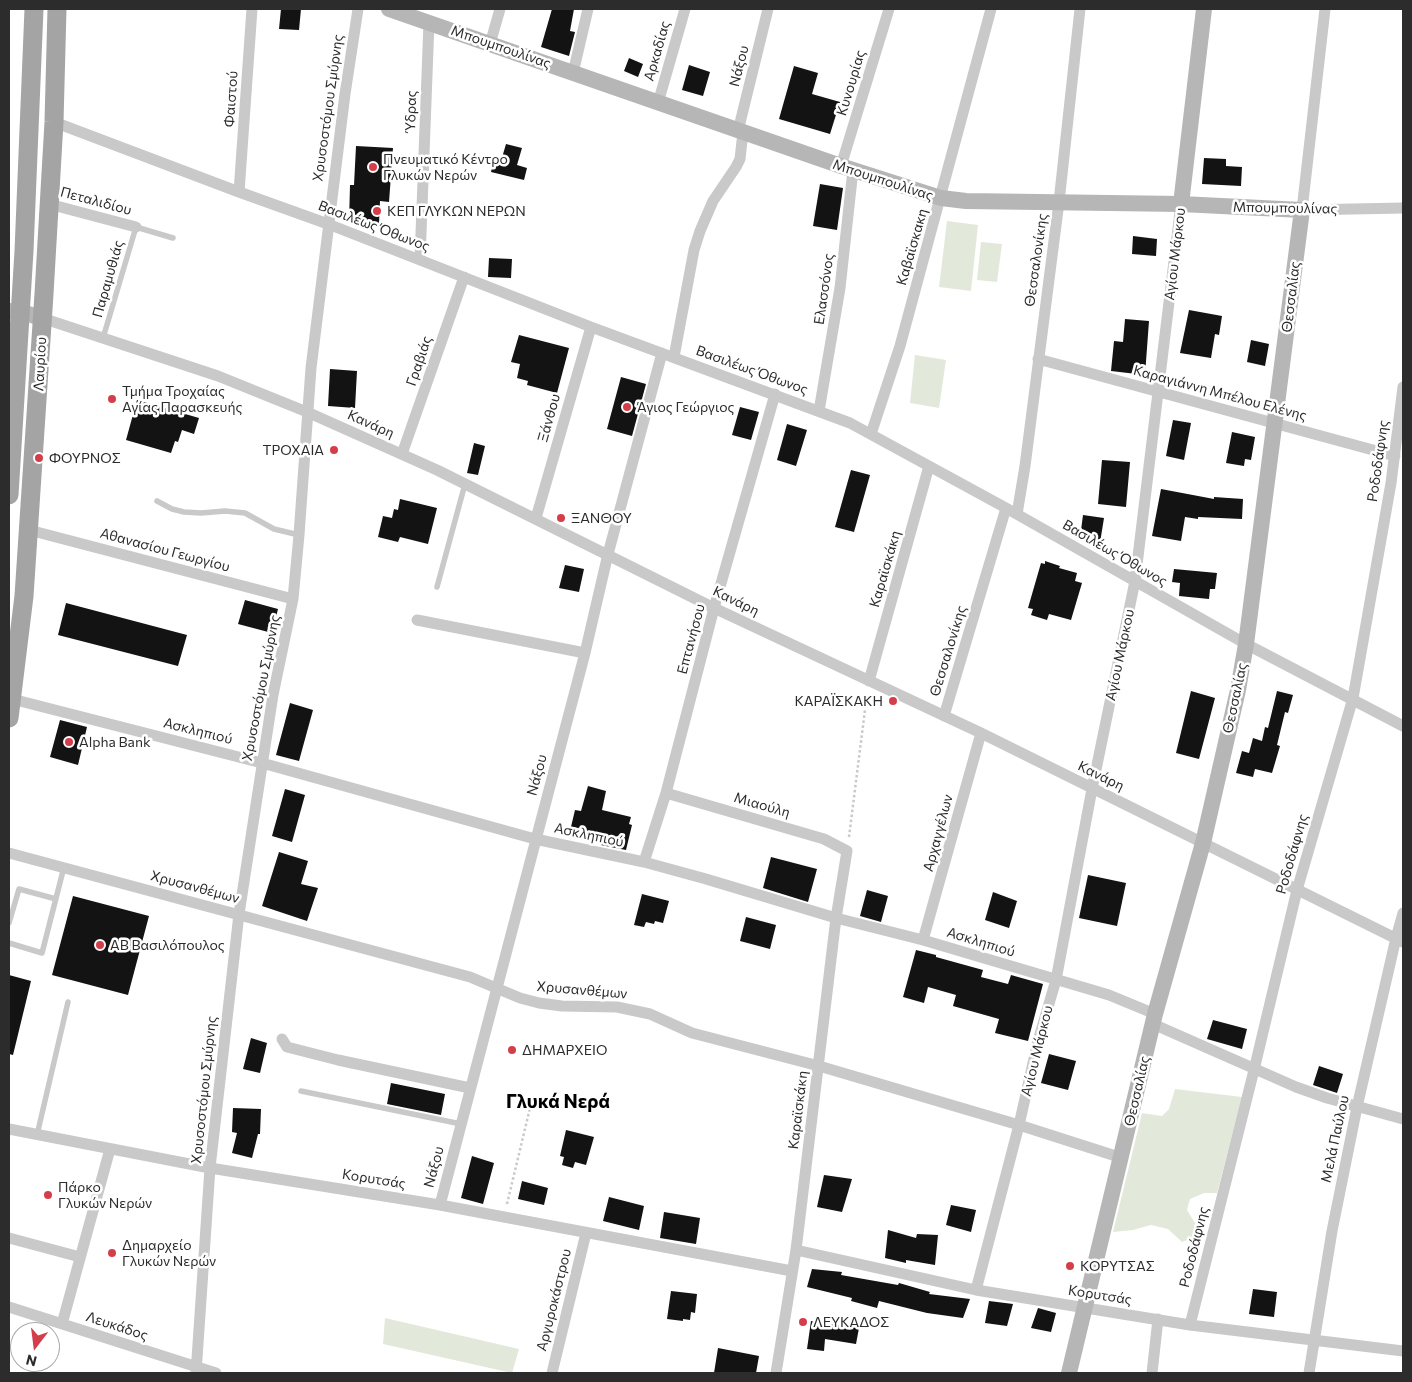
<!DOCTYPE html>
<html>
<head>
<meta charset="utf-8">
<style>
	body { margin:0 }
	#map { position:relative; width:1412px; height:1382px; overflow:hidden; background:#fff; font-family:Commissioner,sans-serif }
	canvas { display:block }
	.frame { position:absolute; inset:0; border:10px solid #2c2c2c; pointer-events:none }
	.north { position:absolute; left:10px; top:1322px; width:50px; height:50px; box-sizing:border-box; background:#fff; border:1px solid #ababab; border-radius:50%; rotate:195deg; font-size:14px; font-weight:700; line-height:20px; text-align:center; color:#2c2c2c }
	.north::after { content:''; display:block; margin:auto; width:18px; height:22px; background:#d43d4a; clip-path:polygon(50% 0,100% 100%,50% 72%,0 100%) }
</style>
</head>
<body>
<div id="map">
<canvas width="1412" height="1382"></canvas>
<div class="frame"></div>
<div class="north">N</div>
</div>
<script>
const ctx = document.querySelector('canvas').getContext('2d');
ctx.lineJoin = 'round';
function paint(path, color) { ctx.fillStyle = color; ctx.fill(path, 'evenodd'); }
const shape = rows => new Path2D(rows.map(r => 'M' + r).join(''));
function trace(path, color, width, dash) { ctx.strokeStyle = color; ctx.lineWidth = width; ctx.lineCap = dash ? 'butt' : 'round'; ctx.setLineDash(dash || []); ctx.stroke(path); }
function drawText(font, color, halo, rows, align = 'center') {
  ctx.font = font + ' Commissioner,sans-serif'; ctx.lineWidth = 5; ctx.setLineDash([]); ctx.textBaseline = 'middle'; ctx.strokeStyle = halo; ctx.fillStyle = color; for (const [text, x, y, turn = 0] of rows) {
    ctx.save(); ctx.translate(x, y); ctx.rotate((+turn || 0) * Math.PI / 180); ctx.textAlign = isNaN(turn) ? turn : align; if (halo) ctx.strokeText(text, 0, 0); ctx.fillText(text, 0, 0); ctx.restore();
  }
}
paint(shape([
	[947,221,978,225,971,291,939,287],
	[981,242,1002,244,997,282,977,280],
	[915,355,946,360,939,408,910,403],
	[1175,1089,1242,1097,1217,1193,1204,1193,1190,1199,1187,1210,1195,1223,1192,1238,1182,1242,1168,1229,1151,1225,1133,1230,1113,1232,1142,1113,1162,1116,1169,1109],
	[385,1318,519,1349,512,1373,383,1344]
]), '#e2e9db');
paint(shape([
	[281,9,301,9,299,30,279,29],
	[552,9,574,9,570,31,575,32,569,56,541,47],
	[629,58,643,64,638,77,624,71],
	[689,65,710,72,703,96,682,90],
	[794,66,818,73,812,94,840,102,830,134,779,119],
	[506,144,522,148,517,165,527,168,524,180,491,172,494,159,501,161],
	[356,146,393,148,389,202,380,201,379,224,349,222,350,185,354,185],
	[1204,158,1226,159,1226,166,1242,167,1241,186,1202,184],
	[820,184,843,188,837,230,813,226],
	[1133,236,1157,239,1156,256,1132,254],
	[489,258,512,259,511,278,488,277],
	[1189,310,1222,316,1219,335,1215,334,1211,358,1180,353],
	[1125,319,1149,321,1145,375,1111,371,1114,341,1123,342],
	[519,335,569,348,557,393,527,385,528,381,517,378,520,364,511,362],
	[1251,340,1269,344,1265,366,1247,362],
	[330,369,357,371,355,408,328,406],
	[621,377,646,384,632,436,607,429],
	[137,400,199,418,194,434,182,430,178,442,175,441,171,453,126,440],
	[740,407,759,412,751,440,732,435],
	[1173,420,1191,423,1184,460,1166,456],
	[787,424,807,430,796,466,777,460],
	[1232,432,1255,437,1251,460,1245,459,1244,466,1226,463],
	[474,443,485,446,478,475,467,473],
	[1102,460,1130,462,1126,507,1098,504],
	[851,470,870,475,854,532,835,527],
	[1161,489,1214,499,1214,497,1243,499,1242,519,1198,517,1198,519,1185,517,1181,541,1152,536],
	[400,499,437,508,428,544,400,537,398,542,378,537,383,516,392,518,394,509,398,510],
	[1083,515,1104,518,1099,549,1080,538],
	[1045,561,1060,566,1059,568,1077,573,1075,581,1082,583,1071,620,1049,614,1047,620,1031,615,1033,609,1028,608,1041,563,1045,564],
	[565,565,584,569,579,592,559,588],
	[1174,569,1217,573,1215,589,1210,589,1209,599,1179,596,1180,583,1172,582],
	[245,600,278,609,272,633,238,624],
	[66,603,187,635,178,666,58,635],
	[1191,691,1215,698,1199,759,1176,753],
	[1277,691,1293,695,1288,713,1285,712,1277,745,1280,746,1272,773,1255,769,1253,777,1236,773,1242,751,1249,753,1253,738,1262,741,1265,727,1268,728],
	[290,703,313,710,299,761,276,755],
	[60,720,87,727,78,765,50,757],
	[588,786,606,791,602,810,631,817,629,824,632,825,626,850,601,845,603,840,570,831,575,810,581,811],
	[285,789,305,795,292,842,272,836],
	[279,852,308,861,301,884,318,888,307,921,262,906],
	[771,857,817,869,808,902,763,888],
	[1088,875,1126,883,1117,926,1079,918],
	[867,890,888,896,881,922,860,916],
	[993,892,1017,901,1009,928,985,920],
	[642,894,669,901,663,923,655,921,654,924,646,922,644,927,634,925],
	[73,896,149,916,128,995,52,975],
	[746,917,776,925,770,949,740,941],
	[916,950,936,955,936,957,983,970,981,977,1008,984,1011,975,1043,984,1028,1041,995,1033,999,1019,953,1006,956,995,928,987,924,1003,903,997],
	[9,975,31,981,13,1055,9,1054],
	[1213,1020,1247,1029,1242,1049,1207,1039],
	[251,1038,267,1043,260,1073,243,1069],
	[1049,1054,1076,1061,1068,1090,1041,1083],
	[1319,1066,1343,1074,1337,1093,1313,1085],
	[391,1083,445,1094,441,1115,387,1104],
	[233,1108,261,1109,260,1134,258,1134,252,1158,232,1153,237,1133,232,1132],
	[566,1130,594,1137,586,1165,575,1162,573,1168,562,1165,564,1157,560,1156],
	[472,1156,494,1163,483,1204,461,1198],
	[824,1175,852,1179,842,1212,817,1207],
	[522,1181,548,1188,544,1205,518,1199],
	[609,1197,644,1206,639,1230,603,1221],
	[951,1205,976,1210,971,1232,946,1225],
	[664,1212,700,1218,696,1244,660,1238],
	[888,1230,916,1238,917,1234,938,1235,935,1265,906,1260,906,1263,885,1258],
	[812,1269,842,1272,841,1275,898,1285,899,1283,930,1292,929,1294,970,1299,963,1318,927,1313,879,1301,877,1308,851,1301,852,1298,807,1287],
	[1253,1289,1277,1292,1274,1317,1249,1314],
	[671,1291,697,1294,695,1313,691,1312,690,1320,683,1319,683,1321,667,1319],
	[989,1301,1013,1304,1007,1326,985,1323],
	[1038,1308,1056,1313,1051,1332,1031,1328],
	[811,1321,859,1328,856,1344,825,1339,824,1351,807,1349],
	[718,1348,759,1356,756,1373,714,1373]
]), '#131313');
trace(shape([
	[849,837,867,694],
	[507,1204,530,1108]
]), '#c9c9c9', 2.5, [2.5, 2.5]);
trace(shape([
	[103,338,136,227,173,238],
	[157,501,172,509,184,512,201,513,225,511,245,513,274,529,299,535],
	[437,587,465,484],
	[9,923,19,889,56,899],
	[9,943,42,953,64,867],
	[301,1091,461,1124],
	[37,1135,68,1002]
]), '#c9c9c9', 5.5);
trace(shape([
	[1325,9,1302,210,1403,208],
	[490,44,500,9],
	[573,73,588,9],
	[658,103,685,9],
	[54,122,239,192,328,224,591,327,850,423,1006,508,1246,644,1403,726],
	[738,131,768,9],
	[841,166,889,9],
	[239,192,252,9],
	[49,204,136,227],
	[420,260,429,22],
	[42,318,218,376,307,412,437,470,714,608,981,733,1403,942],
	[674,357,694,250,700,231,713,201,736,167,740,159,743,132],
	[1038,359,1395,456],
	[819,411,840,288,853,170],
	[871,434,900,346,991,9],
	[402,454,464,277],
	[1017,514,1025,466,1059,202,1080,9],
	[536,518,591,327],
	[29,530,293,599],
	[417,620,585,653],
	[869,681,929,466],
	[12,699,262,763,535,839,644,862,706,879,836,918,923,940,1109,995,1155,1014],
	[944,716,1006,508],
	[666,793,824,839,847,851,836,918,796,1250,776,1373],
	[9,853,470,977,520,998,539,1003,562,1006,617,1007,650,1014,692,1033,819,1066,1019,1125,1122,1158],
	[644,862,666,793,714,608,775,394],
	[923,940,981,733],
	[1153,1024,1296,1087,1327,1098,1403,1119],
	[282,1039,287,1047,338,1060,470,1088],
	[9,1129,210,1168,440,1205,792,1271],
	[440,1205,585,653,608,554,662,353],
	[9,1238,80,1257],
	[796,1250,976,1290,1190,1325,1403,1351],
	[976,1290,1019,1125,1038,1041,1056,980,1092,789,1135,581,1181,204],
	[9,1307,216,1373],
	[62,1324,110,1149],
	[1190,1325,1254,1070,1297,890,1353,698,1391,483,1403,387],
	[196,1373,210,1168,239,914,273,695,293,599,299,535,311,368,345,94,358,9],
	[552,1373,586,1233],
	[1152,1373,1158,1319],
	[1309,1373,1332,1231,1357,1107,1396,938,1403,913]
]), '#c9c9c9', 11);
trace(shape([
	[389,9,841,166,941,198,966,201,1181,204,1302,210,1246,644,1238,690,1203,843,1155,1014,1069,1373],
	[1181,204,1204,9],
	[9,311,21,312,42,318]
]), '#b6b6b6', 16);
trace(shape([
	[9,495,24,251,34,9],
	[9,718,24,596,44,294,54,122,57,9]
]), '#a4a4a4', 19);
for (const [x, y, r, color] of [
	[373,167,5,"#d43d4a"],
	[377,211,5,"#d43d4a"],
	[112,399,5,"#d43d4a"],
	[627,407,5,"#d43d4a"],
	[334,450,5,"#d43d4a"],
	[39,458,5,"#d43d4a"],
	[561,518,5,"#d43d4a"],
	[893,701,5,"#d43d4a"],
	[69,742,5,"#d43d4a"],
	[100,945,5,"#d43d4a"],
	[512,1050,5,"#d43d4a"],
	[48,1195,5,"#d43d4a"],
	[112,1253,5,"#d43d4a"],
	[1070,1266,5,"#d43d4a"],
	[803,1322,5,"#d43d4a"]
]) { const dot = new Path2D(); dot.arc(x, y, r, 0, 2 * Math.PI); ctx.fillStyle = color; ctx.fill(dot); trace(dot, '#fff', 2); }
drawText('14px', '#2c2c2c', '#fff', [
	["Μπουμπουλίνας",501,47,19],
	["Αρκαδίας",657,51,-74],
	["Νάξου",739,66,-76],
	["Κυνουρίας",851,83,-73],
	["Φαιστού",231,99,-86],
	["Χρυσοστόμου Σμύρνης",328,108,-82],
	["Ύδρας",411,111,-88],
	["Μπουμπουλίνας",883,180,18],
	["Πεταλιδίου",96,201,15],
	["Μπουμπουλίνας",1285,208,1],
	["Βασιλέως Όθωνος",374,226,21],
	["Καβαϊσκακη",912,247,-74],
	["Αγίου Μάρκου",1175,254,-83],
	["Θεσσαλονίκης",1036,260,-82],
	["Παραμυθιάς",108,279,-74],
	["Ελασσόνος",824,289,-82],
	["Θεσσαλίας",1291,297,-83],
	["Γραβιάς",419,361,-71],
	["Λαυρίου",40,364,-87],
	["Βασιλέως Όθωνος",752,370,20],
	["Καραγιάννη Μπέλου Ελένης",1220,393,15],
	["Ξάνθου",549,418,-74],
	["Κανάρη",371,424,24],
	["Ροδοδάφνης",1378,461,-82],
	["Αθανασίου Γεωργίου",165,550,15],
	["Βασιλέως Όθωνος",1115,553,30],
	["Καραϊσκάκη",885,569,-74],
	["Κανάρη",736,601,26],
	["Επτανήσου",691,639,-75],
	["Θεσσαλονίκης",948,651,-73],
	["Αγίου Μάρκου",1120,655,-78],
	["Χρυσοστόμου Σμύρνης",261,688,-79],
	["Θεσσαλίας",1235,698,-78],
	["Ασκληπιού",198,731,14],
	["Νάξου",537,775,-75],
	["Κανάρη",1101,776,26],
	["Μιαούλη",762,805,16],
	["Αρχαγγέλων",938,833,-75],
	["Ασκληπιού",589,835,12],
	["Ροδοδάφνης",1292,854,-74],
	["Χρυσανθέμων",195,887,15],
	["Ασκληπιού",981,942,17],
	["Χρυσανθέμων",582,990,5],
	["Αγίου Μάρκου",1037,1051,-76],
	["Χρυσοστόμου Σμύρνης",204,1090,-84],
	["Θεσσαλίας",1137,1091,-77],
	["Καραϊσκάκη",798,1110,-83],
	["Μελά Παύλου",1335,1139,-78],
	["Νάξου",434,1167,-75],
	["Κορυτσάς",374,1179,9],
	["Ροδοδάφνης",1194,1247,-76],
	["Κορυτσάς",1100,1295,9],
	["Αργυροκάστρου",554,1300,-76],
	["Λευκάδος",117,1326,18]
]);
drawText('14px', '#2c2c2c', '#fff', [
	["Πνευματικό Κέντρο",383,159],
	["Γλυκών Νερών",383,175],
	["ΚΕΠ ΓΛΥΚΩΝ ΝΕΡΩΝ",387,211],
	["Τμήμα Τροχαίας",122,391],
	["Αγίας Παρασκευής",122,407],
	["Άγιος Γεώργιος",637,407],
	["ΤΡΟΧΑΙΑ",324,450,"right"],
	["ΦΟΥΡΝΟΣ",49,458],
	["ΞΑΝΘΟΥ",571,518],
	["ΚΑΡΑΪΣΚΑΚΗ",883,701,"right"],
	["Alpha Bank",79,742],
	["ΑΒ Βασιλόπουλος",110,945],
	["ΔΗΜΑΡΧΕΙΟ",522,1050],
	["Πάρκο",58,1187],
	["Γλυκών Νερών",58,1203],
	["Δημαρχείο",122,1245],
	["Γλυκών Νερών",122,1261],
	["ΚΟΡΥΤΣΑΣ",1080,1266],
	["ΛΕΥΚΑΔΟΣ",813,1322]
], 'left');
drawText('bold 19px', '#000', '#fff', [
	["Γλυκά Νερά",558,1102]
]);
</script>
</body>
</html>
